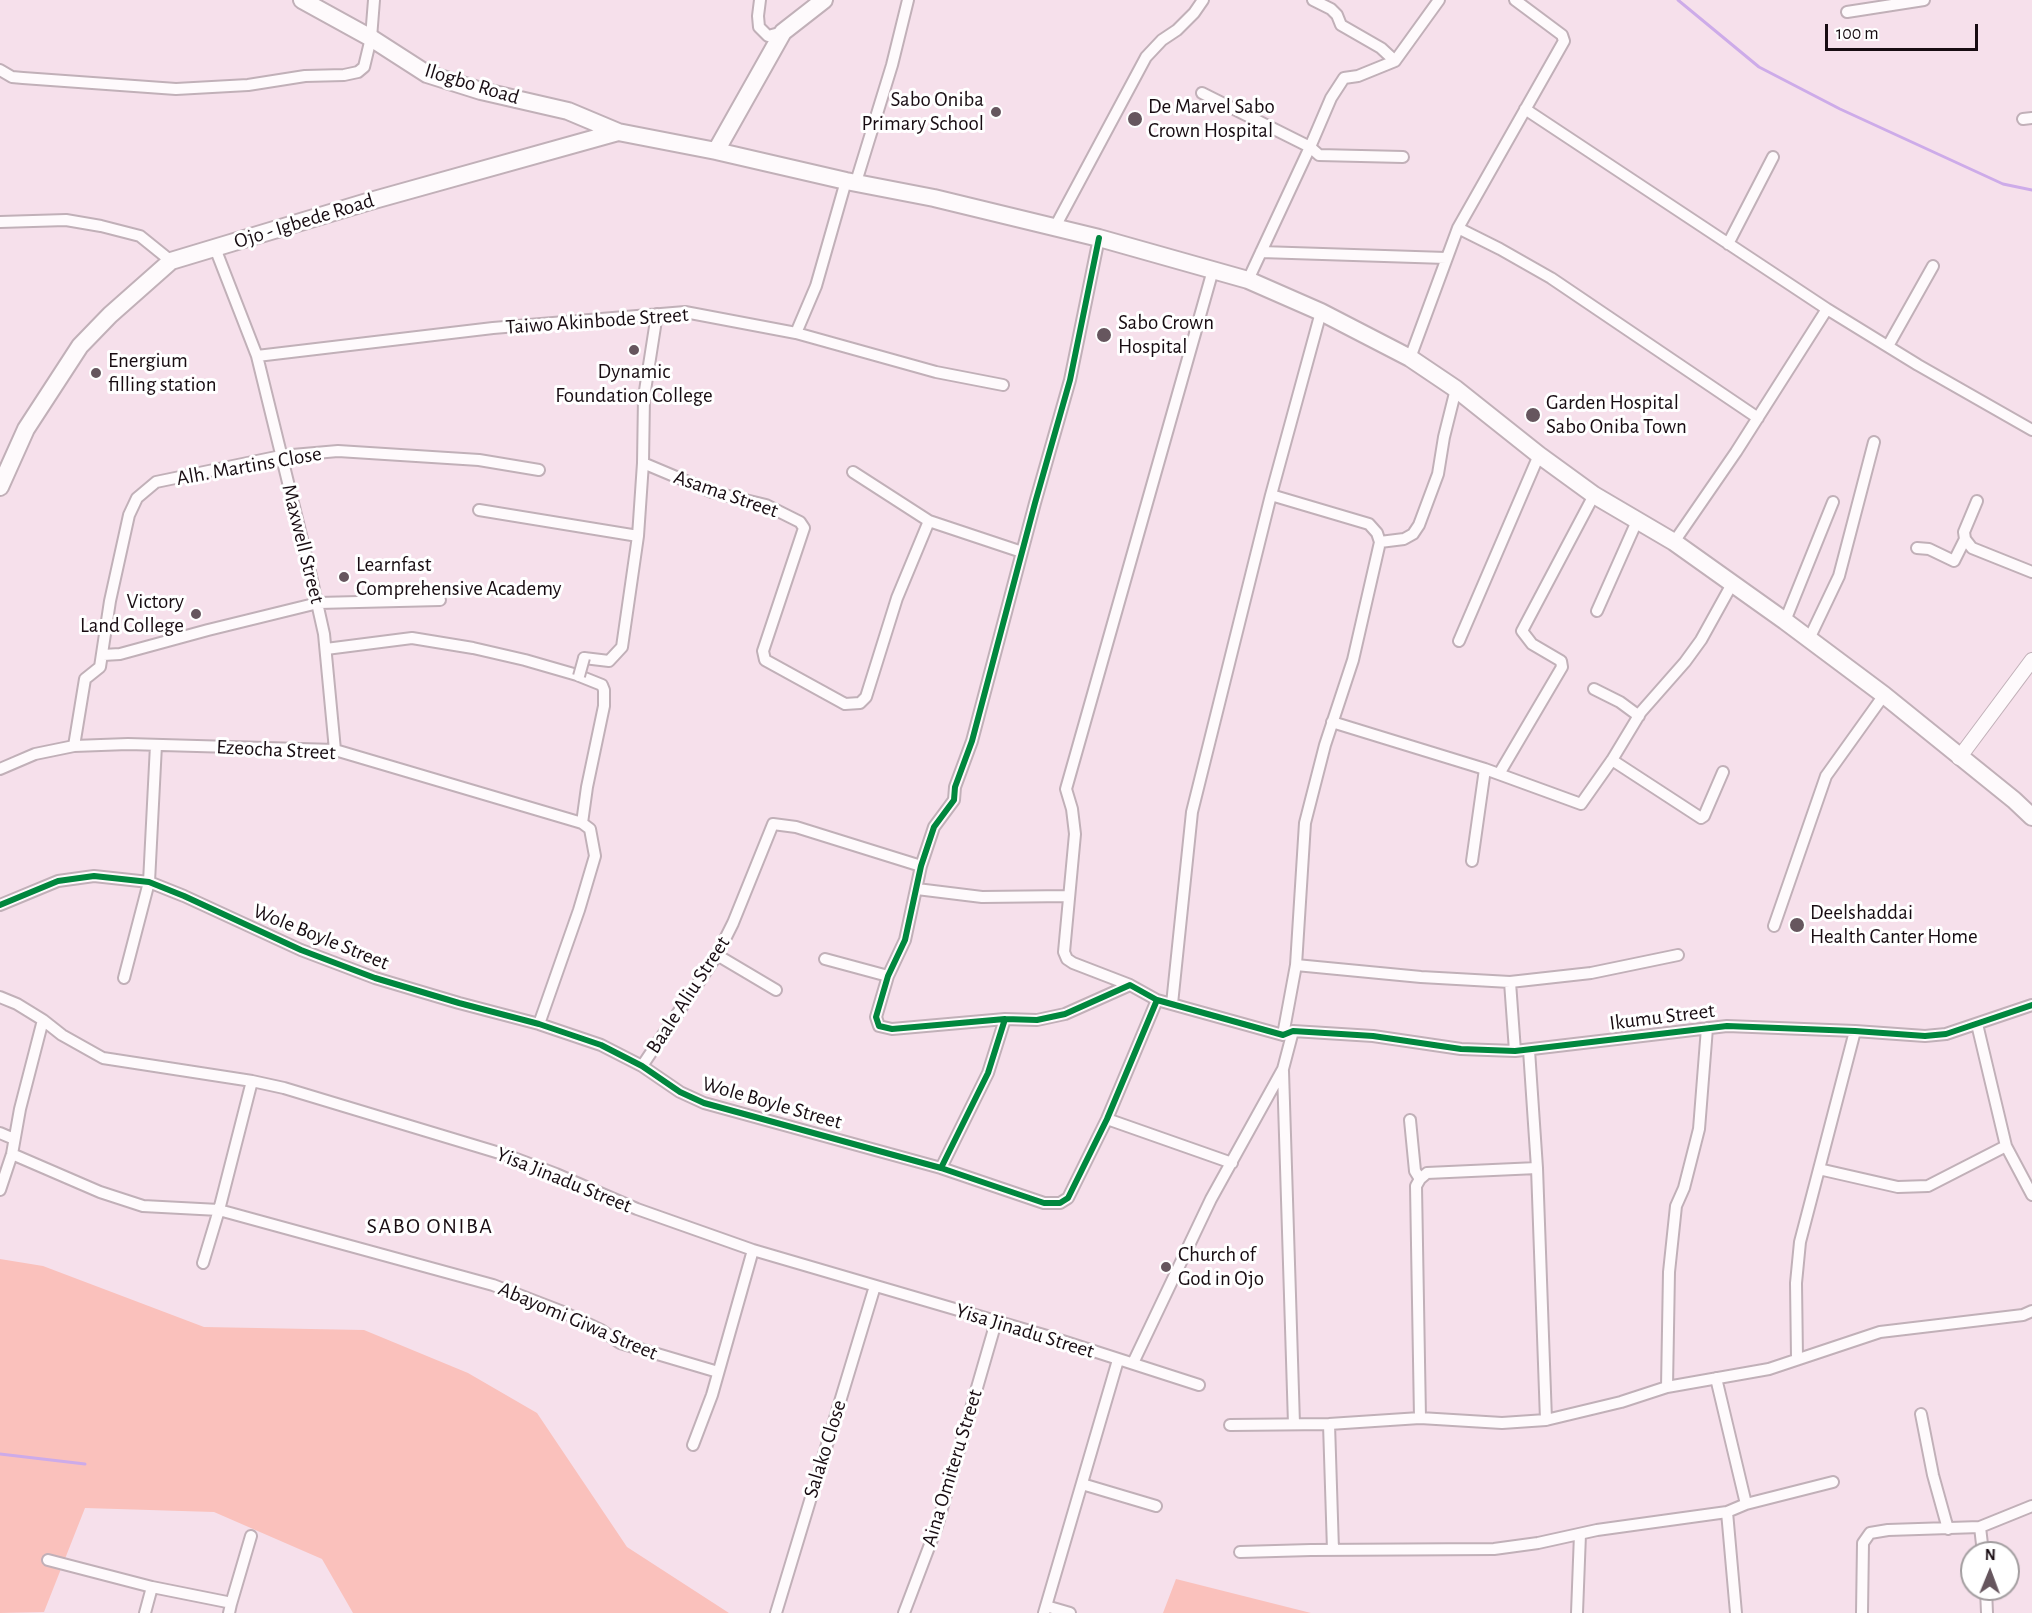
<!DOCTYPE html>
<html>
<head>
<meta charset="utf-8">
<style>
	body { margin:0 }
	#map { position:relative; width:2032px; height:1613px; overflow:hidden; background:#f6e0eb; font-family:"Alegreya Sans",sans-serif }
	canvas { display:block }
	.north { position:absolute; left:1960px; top:1541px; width:60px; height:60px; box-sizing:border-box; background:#fff; border:2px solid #a39ea0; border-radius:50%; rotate:1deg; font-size:16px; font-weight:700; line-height:24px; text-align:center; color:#180c12 }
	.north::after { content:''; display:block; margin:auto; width:21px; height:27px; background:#66565e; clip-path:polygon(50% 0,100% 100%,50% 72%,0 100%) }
	.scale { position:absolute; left:1825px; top:24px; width:153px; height:27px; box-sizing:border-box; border:3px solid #180c12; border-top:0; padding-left:8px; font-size:18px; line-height:21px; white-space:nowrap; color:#180c12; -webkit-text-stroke:4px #fff; paint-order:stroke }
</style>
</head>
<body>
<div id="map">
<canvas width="2032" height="1613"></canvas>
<div class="north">N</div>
<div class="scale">100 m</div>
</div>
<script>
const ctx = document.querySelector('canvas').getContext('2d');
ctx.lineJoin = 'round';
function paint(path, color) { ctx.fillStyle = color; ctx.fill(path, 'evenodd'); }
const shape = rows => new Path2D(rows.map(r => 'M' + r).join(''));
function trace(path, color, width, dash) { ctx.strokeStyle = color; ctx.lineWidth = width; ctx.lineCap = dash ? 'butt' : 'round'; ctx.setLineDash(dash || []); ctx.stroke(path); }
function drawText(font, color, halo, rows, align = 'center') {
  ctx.font = font + ' "Alegreya Sans",sans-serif'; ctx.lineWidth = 6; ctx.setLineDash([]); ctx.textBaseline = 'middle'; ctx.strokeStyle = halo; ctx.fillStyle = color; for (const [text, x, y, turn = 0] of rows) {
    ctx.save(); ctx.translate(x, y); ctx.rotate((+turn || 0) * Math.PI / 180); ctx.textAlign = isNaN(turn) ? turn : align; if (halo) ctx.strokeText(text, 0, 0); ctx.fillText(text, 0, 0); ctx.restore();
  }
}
paint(shape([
	[0,1259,43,1266,204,1327,364,1330,468,1373,537,1413,627,1547,729,1613,353,1613,322,1559,214,1512,85,1508,44,1612,0,1613],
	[1176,1579,1311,1613,1163,1613]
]), '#fac1bc');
trace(shape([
	[1678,0,1759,67,1840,109,2003,184,2032,190],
	[0,1454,85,1464]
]), '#cdabe9', 3);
const minor = shape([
	[760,0,758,16,759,27,768,36,783,32],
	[1313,0,1331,9,1337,15,1341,25,1381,48,1395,61],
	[1847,12,1924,0],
	[0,70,12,77,23,78,176,89,248,85,305,76,344,75,358,72,364,67,371,38,374,0],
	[1202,93,1310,147,1319,155,1403,157],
	[1525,109,1827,309,1918,365,2032,430],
	[2023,119,2032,118],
	[856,182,892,65,908,0],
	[0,222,66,220,101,226,140,236,171,261],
	[1055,227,1146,57,1162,40,1177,30,1194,13,1203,0],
	[1458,228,1500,249,1551,278,1758,418],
	[1728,244,1773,157],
	[215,248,257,356,311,576,324,634,335,750],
	[1261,252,1446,258],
	[1248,280,1310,147,1331,98,1344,78,1358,76,1395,61,1439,0],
	[796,333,816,286,846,181],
	[1888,346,1933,266],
	[257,356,493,328,685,312,796,333,936,372,1003,385],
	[1410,358,1458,228,1564,41,1562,35,1515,0],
	[643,463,712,492,766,505,800,522,804,528,763,651,765,660,845,704,860,703,866,697,897,598,929,521],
	[853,472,929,521,1022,552],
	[1271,495,1369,524,1377,533,1380,542,1353,660,1325,745,1305,823,1296,965],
	[1977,501,1964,532,1965,539,1972,548,2032,572],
	[479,510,638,536],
	[1380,542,1404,539,1413,534,1419,525,1438,474,1444,437,1456,389],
	[1674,542,1736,452,1827,309],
	[1917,548,1929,549,1954,561,1965,539],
	[1597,611,1637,521],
	[1785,621,1833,502],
	[1809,639,1839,576,1874,442],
	[1459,641,1539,455],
	[326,649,412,638,473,648,525,660,577,675,602,685,604,690,604,706,587,787,582,823,590,829,595,856,579,910,539,1024],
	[103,655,120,654,208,630,318,603,440,600],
	[584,658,609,661,622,647,638,536,643,463,644,397,657,314],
	[1594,689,1620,702,1639,716],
	[1332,722,1485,769,1581,804,1612,760,1641,712,1685,662,1701,640,1732,584],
	[74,746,85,679,100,667,110,601,129,515,137,498,156,482,281,456,338,451,479,460,539,470],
	[1612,760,1701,818,1704,816,1723,772],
	[0,769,35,754,74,746,128,744,335,750,582,823],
	[1499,774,1562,667,1561,661,1532,644,1522,631,1594,495],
	[1472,861,1485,769],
	[917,889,982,897,1069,896],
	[0,905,58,881,94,876,149,882,184,896,301,950,375,978,459,1003,539,1024,601,1045,642,1066,680,1092,704,1103,941,1168,1044,1203,1060,1203,1068,1198,1107,1119,1157,1000],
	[1774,926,1826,776,1884,695],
	[717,955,776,990],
	[825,959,888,976],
	[124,978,149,882,156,745],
	[1510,982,1515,1051],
	[1130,985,1073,963,1067,959,1064,952,1075,834,1072,809,1066,789,1213,270],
	[0,997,17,1004,43,1020,62,1035,103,1058,252,1081,284,1088,506,1155,556,1174,637,1209,753,1250,1047,1336,1199,1385],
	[1172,1004,1192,812,1271,495,1321,312],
	[1005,1019,892,1029,879,1026,876,1017,888,976,905,940,921,866,934,827,954,800,955,787,972,741,1035,503,1070,380,1099,238],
	[1977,1024,2006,1146,2032,1195],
	[1283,1035,1296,965,1421,977,1510,982,1591,973,1678,955],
	[1529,1050,1537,1168,1546,1420],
	[642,1066,717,955,733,923,773,824,796,827,921,866],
	[1283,1071,1294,1424],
	[252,1081,219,1210,493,1285,563,1312,601,1330,620,1343,718,1372],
	[1107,1119,1232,1163],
	[1410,1120,1415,1171,1420,1179],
	[0,1133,14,1139],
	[12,1154,100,1192,143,1206,219,1210,203,1263],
	[941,1168,988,1073,1005,1019,1037,1020,1065,1014,1130,985,1157,1000,1283,1035,1293,1031,1373,1036,1461,1049,1515,1051,1727,1026,1855,1031,1925,1036,1946,1034,2032,1005],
	[1819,1169,1898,1187,1928,1186,2006,1146],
	[0,1190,12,1154,20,1109,43,1020],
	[1797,1358,1796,1283,1800,1242,1855,1031],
	[1133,1363,1211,1199,1283,1069,1293,1031],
	[1716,1378,1746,1504],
	[1667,1387,1669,1272,1676,1206,1684,1188,1699,1129,1707,1028],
	[1921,1414,1933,1475,1948,1529],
	[1420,1418,1416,1186,1420,1179,1427,1173,1537,1168],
	[1329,1424,1333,1550],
	[1230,1425,1329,1424,1420,1418,1502,1423,1546,1420,1621,1402,1667,1387,1769,1369,1880,1332,2023,1315,2032,1311],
	[693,1445,712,1395,753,1250],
	[1082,1484,1156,1506],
	[1727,1512,1736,1613],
	[1980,1527,1983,1553],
	[1240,1552,1311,1550,1494,1549,1538,1543,1597,1530,1727,1512,1746,1504,1833,1482],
	[48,1560,152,1587],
	[1986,1589,1987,1613],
	[231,1604,251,1536],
	[1046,1606,1070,1613],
	[145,1613,152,1587,227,1602,231,1604,229,1613],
	[776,1613,875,1286],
	[904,1613,937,1526,996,1322],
	[1044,1613,1118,1360],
	[1577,1613,1580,1534],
	[1862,1613,1863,1543,1870,1533,1888,1530,1980,1527,2032,1506]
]);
const tertiary = shape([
	[1959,758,2032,660]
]);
const secondary = shape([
	[302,0,371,38,427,74,481,91,568,111,618,132],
	[716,151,783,32,824,0],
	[0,487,26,429,80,346,110,315,171,261,367,202,618,132,716,151,846,181,934,198,1099,238,1248,280,1321,312,1410,358,1456,389,1539,455,1594,495,1674,542,1785,621,1884,695,2014,800,2032,817]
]);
trace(minor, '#c1b0b8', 14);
trace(tertiary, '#c1b0b8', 16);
trace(secondary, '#c1b0b8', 20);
trace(minor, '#fefafc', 10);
trace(tertiary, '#fefafc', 14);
trace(secondary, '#fefafc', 16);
const minorBridge = shape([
	[579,676,584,658]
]);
trace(minorBridge, '#c1b0b8', 14, []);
trace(minorBridge, '#fefafc', 10);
trace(shape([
	[0,905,58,881,94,876,149,882,184,896,301,950,375,978,459,1003,539,1024,601,1045,642,1066,680,1092,704,1103,941,1168,1044,1203,1060,1203,1068,1198,1107,1119,1157,1000],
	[1005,1019,892,1029,879,1026,876,1017,888,976,905,940,921,866,934,827,954,800,955,787,972,741,1035,503,1070,380,1099,238],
	[941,1168,988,1073,1005,1019,1037,1020,1065,1014,1130,985,1157,1000,1283,1035,1293,1031,1373,1036,1461,1049,1515,1051,1727,1026,1855,1031,1925,1036,1946,1034,2032,1005]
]), '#00873e', 6);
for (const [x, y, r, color] of [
	[996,112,6,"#66565e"],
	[1135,119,8,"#66565e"],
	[1104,335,8,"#66565e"],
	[634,350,6,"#66565e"],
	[96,373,6,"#66565e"],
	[1533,415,8,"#66565e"],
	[344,577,6,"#66565e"],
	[196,614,6,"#66565e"],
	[1797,925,8,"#66565e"],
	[1166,1267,6,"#66565e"]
]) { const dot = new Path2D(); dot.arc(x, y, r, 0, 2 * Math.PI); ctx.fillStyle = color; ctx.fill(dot); trace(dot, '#fff', 2); }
drawText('21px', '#180c12', '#fff', [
	["Ilogbo Road",472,84,17],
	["Ojo - Igbede Road",304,221,-17],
	["Taiwo Akinbode Street",597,321,-4],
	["Alh. Martins Close",249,466,-10],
	["Asama Street",726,494,19],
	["Maxwell Street",303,544,76],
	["Ezeocha Street",276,750,3],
	["Wole Boyle Street",321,937,22],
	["Baale Aliu Street",688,995,-57],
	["Ikumu Street",1662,1017,-7],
	["Wole Boyle Street",772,1103,16],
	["Yisa Jinadu Street",564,1180,22],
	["Abayomi Giwa Street",578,1321,23],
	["Yisa Jinadu Street",1025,1331,17],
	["Salako Close",825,1449,-73],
	["Aina Omiteru Street",952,1468,-73]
]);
drawText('21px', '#180c12', '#fff', [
	["Sabo Oniba",984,100,"right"],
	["Primary School",984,124,"right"],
	["De Marvel Sabo",1148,107],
	["Crown Hospital",1148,131],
	["Sabo Crown",1118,323],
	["Hospital",1118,347],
	["Energium",108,361],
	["filling station",108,385],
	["Dynamic",634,372,"center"],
	["Foundation College",634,396,"center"],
	["Garden Hospital",1546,403],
	["Sabo Oniba Town",1546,427],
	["Learnfast",356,565],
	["Comprehensive Academy",356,589],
	["Victory",184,602,"right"],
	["Land College",184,626,"right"],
	["Deelshaddai",1810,913],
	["Health Canter Home",1810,937],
	["Church of",1178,1255],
	["God in Ojo",1178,1279]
], 'left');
ctx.letterSpacing = '1.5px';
drawText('22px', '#180c12', '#fff', [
	["SABO ONIBA",430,1226]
]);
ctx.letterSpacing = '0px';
</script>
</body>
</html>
